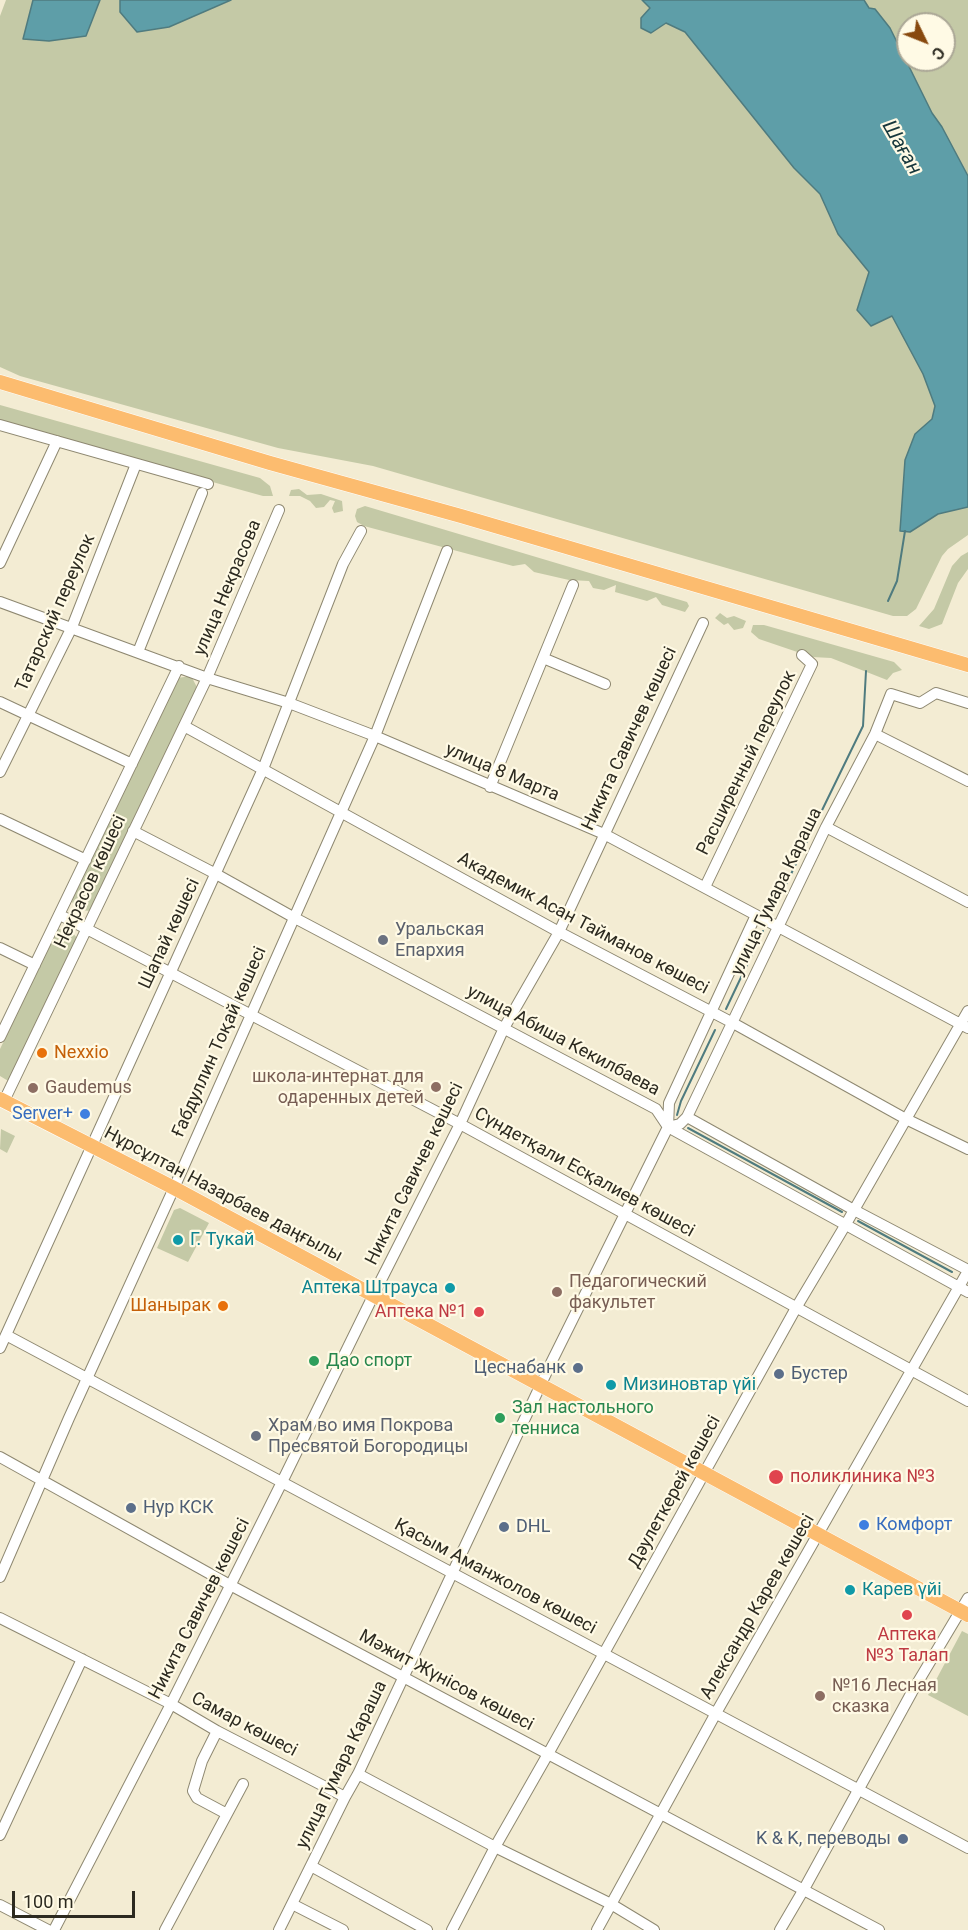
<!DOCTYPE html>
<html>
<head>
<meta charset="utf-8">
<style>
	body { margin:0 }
	#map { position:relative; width:968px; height:1930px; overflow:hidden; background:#f3ecd3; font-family:Roboto,sans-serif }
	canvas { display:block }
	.north { position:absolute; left:896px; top:12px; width:60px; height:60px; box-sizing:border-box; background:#fffae5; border:2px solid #aba796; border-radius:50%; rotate:133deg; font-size:16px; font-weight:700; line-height:24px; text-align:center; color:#2c2a20 }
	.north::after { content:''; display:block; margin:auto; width:21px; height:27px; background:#88490e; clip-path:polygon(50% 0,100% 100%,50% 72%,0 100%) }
	.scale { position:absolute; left:12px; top:1891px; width:123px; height:27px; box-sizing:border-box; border:3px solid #2c2a20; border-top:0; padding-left:8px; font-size:18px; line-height:21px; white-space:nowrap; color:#2c2a20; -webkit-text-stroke:4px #fffae5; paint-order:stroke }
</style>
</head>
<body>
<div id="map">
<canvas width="968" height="1930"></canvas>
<div class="north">С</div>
<div class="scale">100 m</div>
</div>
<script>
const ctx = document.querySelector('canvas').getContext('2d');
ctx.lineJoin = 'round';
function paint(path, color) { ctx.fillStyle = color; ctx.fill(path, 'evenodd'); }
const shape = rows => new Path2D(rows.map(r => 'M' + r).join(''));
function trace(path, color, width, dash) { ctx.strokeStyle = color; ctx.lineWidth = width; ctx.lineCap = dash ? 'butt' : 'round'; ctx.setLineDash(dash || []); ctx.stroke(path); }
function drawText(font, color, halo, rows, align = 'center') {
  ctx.font = font + ' Roboto,sans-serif'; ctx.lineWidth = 4.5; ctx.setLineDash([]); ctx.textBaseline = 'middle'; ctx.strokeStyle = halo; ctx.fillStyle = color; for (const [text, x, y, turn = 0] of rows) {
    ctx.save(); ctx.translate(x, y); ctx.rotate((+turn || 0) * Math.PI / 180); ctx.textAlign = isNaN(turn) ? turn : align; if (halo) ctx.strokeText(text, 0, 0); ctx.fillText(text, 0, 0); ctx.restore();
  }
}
paint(shape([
	[6,0,33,0,24,39,86,36,100,0,120,0,120,12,225,3,231,0,642,0,650,8,651,33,666,23,685,32,794,168,820,194,838,234,869,272,923,374,935,406,932,419,915,434,905,460,900,530,910,532,938,514,968,507,968,535,948,549,942,556,916,609,907,616,893,616,373,466,278,448,20,376,0,367,0,16],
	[864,0,968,0,968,176,942,127,932,113],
	[908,24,944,24,944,60,908,60],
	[0,405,260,478,270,486,273,496,263,496,0,423],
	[299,489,307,495,321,494,342,501,343,511,334,513,332,508,335,501,330,500,324,507,316,508,310,501,300,496,289,496,291,490],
	[365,506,687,602,689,606,685,612,662,605,656,597,647,601,615,592,616,585,604,590,593,588,589,581,569,580,534,572,525,564,513,566,364,526,357,522,355,516,357,509],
	[968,552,968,569,958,583,942,624,929,629,919,626,934,609,952,566,961,556],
	[720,613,727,618,734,616,746,621,743,628,734,630,728,623,724,625,715,618],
	[753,625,764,625,894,662,902,670,893,673,887,680,831,658,812,657,759,639,751,632],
	[191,676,198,689,90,911,80,910,72,902,74,893,177,678],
	[58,929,70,930,78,939,10,1082,0,1076,0,1049],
	[1,1129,15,1136,7,1153,0,1149],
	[180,1208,209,1223,188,1262,157,1248,174,1210],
	[962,1631,968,1634,968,1716,928,1695]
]), '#c4c9a6');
const water = shape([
	[33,0,100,0,86,36,49,41,23,39,33,0],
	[120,0,231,0,169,27,137,32,120,12,120,0],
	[642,0,864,0,869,8,875,9,890,28,932,113,942,127,968,176,968,507,938,514,910,532,900,531,905,460,915,434,932,419,935,406,923,374,892,316,871,326,857,310,869,272,838,234,820,194,794,168,685,32,666,23,651,33,641,28,641,18,650,8,642,0]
]);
paint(water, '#5e9ea8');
trace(water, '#4f7b7f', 1.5);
trace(shape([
	[888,601,897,581,905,531],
	[773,911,863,726,866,671],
	[726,1009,763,931],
	[677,1115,681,1101,715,1030],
	[688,1128,842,1212],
	[858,1221,952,1272]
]), '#4f7b7f', 2);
const minor = shape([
	[0,425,208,484],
	[0,563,57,441],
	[0,602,207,678,289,703,375,736,604,834,968,1028],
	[138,652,202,493],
	[543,658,605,684],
	[0,702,132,764],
	[184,726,559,932,733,1023,906,1119,968,1149],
	[875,734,968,781],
	[0,772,72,627,136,464],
	[490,787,573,585],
	[0,819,86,860],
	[826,827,968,902],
	[133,831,216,874,293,917,656,1109,668,1127,968,1292],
	[705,887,812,664,802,655],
	[60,915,460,1124,968,1401],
	[0,948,35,965],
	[0,1037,179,666],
	[4,1101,207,678,279,510],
	[687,1117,854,1210,968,1270],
	[668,1127,680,1124,687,1117,826,827,875,734,891,694,920,703,936,693,968,703],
	[6,1335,968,1848],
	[0,1348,263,769,343,564,361,531],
	[0,1457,230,1585,879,1930],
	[0,1577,69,1418,174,1188,375,736,447,551],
	[0,1618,171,1704,217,1731,345,1797],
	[217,1731,202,1761,193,1791,197,1798,227,1814],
	[358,1774,495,1847,611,1904,654,1930],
	[0,1835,82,1659],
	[311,1866,427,1930],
	[292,1904,343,1930],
	[0,1905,48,1930],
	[54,1930,171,1704,282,1482,376,1290,460,1124,504,1028,559,932,703,623],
	[165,1930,243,1784],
	[279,1930,345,1797,358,1774,550,1365,668,1127,669,1103,756,915],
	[452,1930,495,1847,548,1754,796,1308,846,1224,968,1011],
	[597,1930,716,1713,968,1271],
	[780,1930,804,1889,912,1692,968,1598]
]);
const major = shape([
	[0,382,270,463,461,516,968,665],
	[0,1099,174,1188,968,1615]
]);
trace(minor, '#8e8871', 12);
trace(major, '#fff', 15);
trace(minor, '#fff', 10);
trace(major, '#fcbc6f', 14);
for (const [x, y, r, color] of [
	[383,940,6,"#6b7280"],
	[42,1053,6,"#e8710a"],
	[436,1087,6,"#8d6e63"],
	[33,1088,6,"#8d6e63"],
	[85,1114,6,"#3f7fe0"],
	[178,1240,6,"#0f9aa8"],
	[450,1288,6,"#0f9aa8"],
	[557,1292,6,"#8d6e63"],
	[223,1306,6,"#e8710a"],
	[479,1312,6,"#e0444e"],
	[314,1361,6,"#2e9e5b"],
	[578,1368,6,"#5c6f8a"],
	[779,1374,6,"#5c6f8a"],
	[611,1385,6,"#0f9aa8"],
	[500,1418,6,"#2e9e5b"],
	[256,1436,6,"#6b7280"],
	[776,1477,8,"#e0444e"],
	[131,1508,6,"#5c6f8a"],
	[864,1525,6,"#3f7fe0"],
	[504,1527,6,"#5c6f8a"],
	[850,1590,6,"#0f9aa8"],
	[907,1615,6,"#e0444e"],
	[820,1696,6,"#8d6e63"],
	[903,1839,6,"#5c6f8a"]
]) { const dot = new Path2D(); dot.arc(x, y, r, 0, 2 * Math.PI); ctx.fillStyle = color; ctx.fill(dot); trace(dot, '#fffae5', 2); }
drawText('18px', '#2c2a20', '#fffae5', [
	["улица Некрасова",228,588,-67],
	["Татарский переулок",56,613,-66],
	["Никита Савичев көшесі",630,739,-65],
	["Расширенный переулок",747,763,-64],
	["улица 8 Марта",502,773,23],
	["Некрасов көшесі",91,882,-65],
	["улица Гумара Караша",777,892,-64],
	["Академик Асан Тайманов көшесі",583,924,28],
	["Шапай көшесі",170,934,-65],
	["улица Абиша Кекилбаева",563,1041,28],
	["Ғабдуллин Тоқай көшесі",220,1042,-66],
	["Сүндетқали Есқалиев көшесі",584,1173,29],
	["Никита Савичев көшесі",415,1174,-64],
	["Нұрсұлтан Назарбаев даңғылы",223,1195,28],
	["Дәулеткерей көшесі",675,1492,-61],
	["Қасым Аманжолов көшесі",495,1577,28],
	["Александр Карев көшесі",758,1607,-60],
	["Никита Савичев көшесі",200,1609,-63],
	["Мәжит Жүнісов көшесі",446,1681,28],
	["Самар көшесі",244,1725,28],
	["улица Гумара Караша",342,1765,-64]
]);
drawText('18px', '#5b616d', '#fffae5', [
	["Уральская",395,930],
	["Епархия",395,951],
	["Храм во имя Покрова",268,1426],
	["Пресвятой Богородицы",268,1447]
], 'left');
drawText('18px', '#c56008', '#fffae5', [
	["Nexxio",54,1053],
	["Шанырак",211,1306,"right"]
], 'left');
drawText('18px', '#785e54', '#fffae5', [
	["школа-интернат для",424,1077,"right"],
	["одаренных детей",424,1098,"right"],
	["Gaudemus",45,1088],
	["Педагогический",569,1282],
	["факультет",569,1303],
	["№16 Лесная",832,1686],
	["сказка",832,1707]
], 'left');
drawText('18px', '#366cbe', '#fffae5', [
	["Server+",73,1114],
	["Комфорт",876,1525,"left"]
], 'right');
drawText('18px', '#0d838f', '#fffae5', [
	["Г. Тукай",190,1240],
	["Аптека Штрауса",438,1288,"right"],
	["Мизиновтар үйі",623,1385],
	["Карев үйі",862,1590]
], 'left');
drawText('18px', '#be3a42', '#fffae5', [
	["Аптека №1",467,1312],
	["поликлиника №3",790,1477,"left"],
	["Аптека",907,1635,"center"],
	["№3 Талап",907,1656,"center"]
], 'right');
drawText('18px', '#27864d', '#fffae5', [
	["Дао спорт",326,1361],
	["Зал настольного",512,1408],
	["тенниса",512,1429]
], 'left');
drawText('18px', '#4e5e75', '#fffae5', [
	["Цеснабанк",566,1368,"right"],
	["Бустер",791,1374],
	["Нур КСК",143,1508],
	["DHL",516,1527],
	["K & K, переводы",891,1839,"right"]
], 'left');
drawText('italic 20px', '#16373c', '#fffae5', [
	["Шаған",901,148,60]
]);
</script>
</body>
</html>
